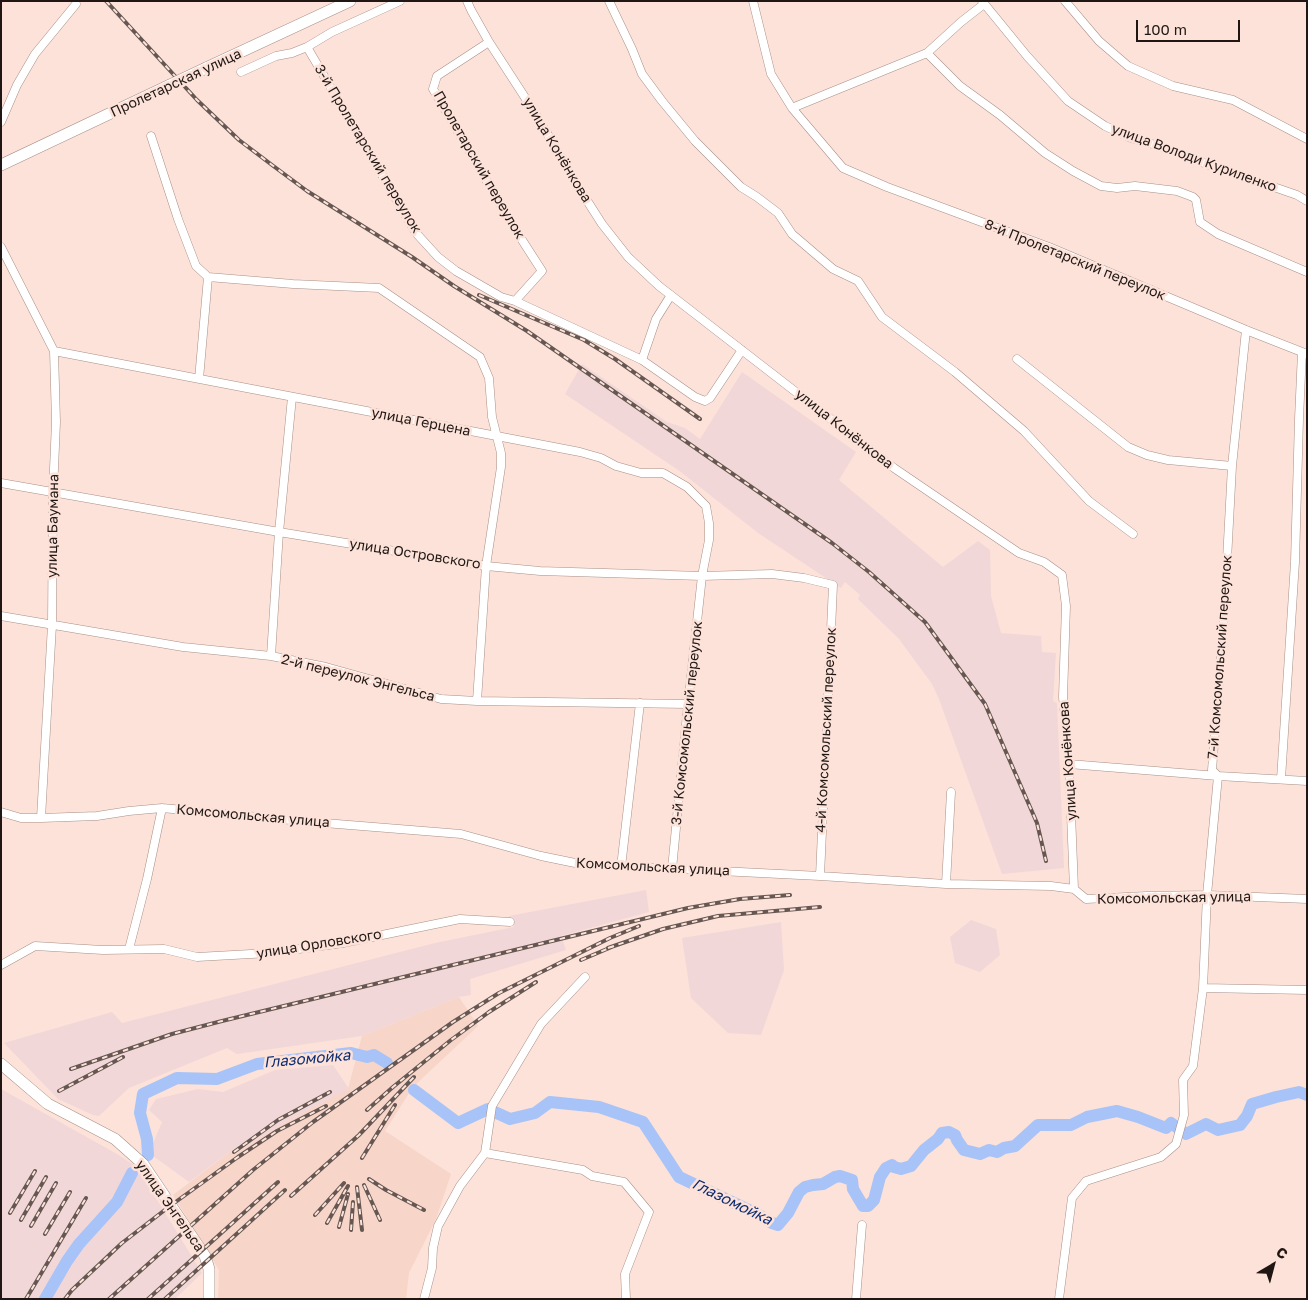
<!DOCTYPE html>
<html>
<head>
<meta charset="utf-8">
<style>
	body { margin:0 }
	#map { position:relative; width:1308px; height:1300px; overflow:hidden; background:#fce2d8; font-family:"Golos Text",sans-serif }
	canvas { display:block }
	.frame { position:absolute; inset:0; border:2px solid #201714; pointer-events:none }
	.north { position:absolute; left:1248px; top:1240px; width:50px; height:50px; -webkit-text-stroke:4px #fce2d8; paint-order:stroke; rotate:37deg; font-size:14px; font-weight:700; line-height:20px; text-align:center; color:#201714 }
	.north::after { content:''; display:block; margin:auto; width:18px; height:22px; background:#201714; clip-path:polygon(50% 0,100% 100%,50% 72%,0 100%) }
	.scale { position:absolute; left:1136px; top:20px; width:104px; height:22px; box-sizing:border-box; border:2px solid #201714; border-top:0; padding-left:6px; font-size:15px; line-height:18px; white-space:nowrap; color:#201714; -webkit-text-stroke:4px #fce2d8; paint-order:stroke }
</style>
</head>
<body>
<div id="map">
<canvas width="1308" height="1300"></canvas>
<div class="frame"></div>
<div class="north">С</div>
<div class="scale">100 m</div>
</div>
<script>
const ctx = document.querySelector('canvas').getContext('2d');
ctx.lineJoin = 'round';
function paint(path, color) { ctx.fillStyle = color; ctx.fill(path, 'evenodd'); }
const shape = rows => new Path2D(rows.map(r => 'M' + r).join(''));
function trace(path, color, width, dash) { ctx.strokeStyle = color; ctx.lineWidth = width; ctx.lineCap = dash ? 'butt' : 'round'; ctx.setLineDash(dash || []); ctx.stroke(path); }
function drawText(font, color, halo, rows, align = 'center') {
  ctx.font = font + ' "Golos Text",sans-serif'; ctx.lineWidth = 5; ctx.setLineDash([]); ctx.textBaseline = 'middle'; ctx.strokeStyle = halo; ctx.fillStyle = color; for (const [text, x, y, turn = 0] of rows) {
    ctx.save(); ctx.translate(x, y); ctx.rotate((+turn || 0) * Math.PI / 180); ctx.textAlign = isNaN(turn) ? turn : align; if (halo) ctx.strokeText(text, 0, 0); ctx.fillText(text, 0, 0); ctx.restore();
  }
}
paint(shape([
	[582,364,667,422,685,428,700,439,742,372,856,452,839,480,943,567,978,541,990,550,991,596,1001,633,1041,636,1042,652,1056,653,1053,701,1057,703,1064,868,1002,874,939,699,932,684,899,639,858,599,860,595,845,582,841,588,758,533,681,472,565,394],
	[646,890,649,912,561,936,566,950,470,979,471,995,459,997,362,1036,237,1054,227,1048,129,1088,99,1116,93,1115,58,1099,4,1043,112,1012,122,1023,435,943,514,927,509,916],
	[971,920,996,929,1000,955,980,972,955,963,950,937],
	[781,922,784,970,761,1035,728,1033,691,998,682,938],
	[333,1065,349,1089,284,1123,242,1149,239,1145,189,1182,149,1153,162,1122,149,1110,156,1099,198,1089,223,1092,275,1070],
	[1,1089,117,1154,137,1167,202,1273,175,1299,1,1299]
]), '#f2d7d9');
paint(shape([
	[459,997,478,1026,413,1087,385,1131,451,1174,436,1219,409,1273,406,1299,218,1299,219,1270,173,1195,239,1145,242,1149,284,1123,348,1089,362,1036]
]), '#f7d5c8');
trace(shape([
	[414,1090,458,1123,488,1109,510,1119,535,1113,550,1102,599,1107,643,1122,679,1177,757,1214,772,1223,778,1225,788,1213,799,1192,805,1187,813,1185,823,1184,835,1177,840,1176,852,1180,853,1189,863,1206,868,1206,874,1200,880,1177,886,1168,892,1165,894,1167,901,1169,911,1166,924,1150,938,1139,942,1133,949,1132,955,1135,957,1140,964,1150,980,1154,989,1150,997,1152,1004,1148,1015,1146,1038,1125,1071,1125,1087,1117,1117,1111,1138,1117,1166,1128,1171,1123,1186,1134,1206,1124,1218,1130,1240,1125,1247,1116,1252,1104,1276,1097,1299,1092,1307,1095],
	[148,1155,147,1139,140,1113,143,1094,177,1078,217,1079,257,1064,351,1053,367,1057,374,1055,387,1063],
	[45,1299,67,1261,79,1244,117,1202,132,1173]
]), '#a8c3f7', 12);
const street = shape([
	[467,1,471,10,489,42,537,116,579,188,602,224,628,257,659,286,894,468,1019,553,1044,562,1062,575,1066,606,1063,697,1069,764,1074,889],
	[609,1,632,49,642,74,662,101,695,141,741,187,757,197,778,213,792,234,833,269,858,281,882,317,955,372,1024,431,1089,501,1133,534],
	[753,1,771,74,792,108,843,168,887,187,1049,247,1246,330,1307,354],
	[982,1,1027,56,1068,101,1105,126,1131,138,1159,146,1209,165,1268,185,1297,195,1307,201],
	[1065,1,1099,41,1128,66,1173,86,1233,100,1307,139],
	[489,42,437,76,433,89,513,226,542,271,515,301],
	[307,47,416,233,438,257,456,271,501,297,515,301,642,360],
	[927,53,960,86,1000,115,1045,153,1073,171,1101,186,1117,188,1135,186,1177,191,1193,197,1196,200,1200,222,1218,234,1307,272],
	[241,72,276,56,292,53,307,47,332,32,400,1],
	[792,108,927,53,961,22,984,4],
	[1,122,17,85,35,54,76,4],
	[151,136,178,219,196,266,208,277,199,379],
	[1,247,54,351,56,422,53,492,52,625,41,818],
	[208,277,293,284,379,288,480,357,489,378,492,417,501,453,501,467,486,566,477,701],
	[671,295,656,319,642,360,695,397,705,401,710,398,742,350],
	[54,351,580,452,601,458,616,466,641,473,663,473,687,487,706,506,709,523,709,540,702,576,688,704,672,869],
	[1017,359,1128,447,1147,455,1168,460,1232,466],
	[1,483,279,532,486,566,540,571,702,576,772,574,804,578,833,585,820,876],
	[1,616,183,647,271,656,326,667,441,699,477,701,688,704],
	[271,656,279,532,292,397],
	[1069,764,1218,776,1307,781],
	[1281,779,1295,562,1299,419,1302,352],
	[1,812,21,818,41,818,97,816,129,811,162,808,312,822,461,834,541,856,580,864,820,876,946,884,1051,886,1074,889,1086,899,1147,896,1207,895,1307,899],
	[621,867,640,703],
	[946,884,951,792],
	[129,949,147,879,162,808],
	[1,965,35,946,103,950,164,949,197,957,269,953,343,943,460,919,510,922],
	[1203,988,1307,990],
	[485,1153,583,1170,592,1176,624,1182,649,1212,625,1274,626,1299],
	[424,1299,432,1268,433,1248,438,1226,460,1186,485,1153,492,1106,541,1024,585,977],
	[856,1299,862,1225],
	[1059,1299,1072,1198,1086,1181,1161,1157,1176,1144,1184,1115,1183,1080,1193,1066,1203,988,1207,895,1218,776,1212,770,1224,616,1232,466,1246,330]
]);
const secondary = shape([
	[206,68,350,1],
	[1,165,170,85],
	[1,1064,48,1104,115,1139,143,1164,205,1256,209,1269,209,1299]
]);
trace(street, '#a89087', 9);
trace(secondary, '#a89087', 12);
trace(street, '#fff', 8);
trace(secondary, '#fff', 11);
const rail = shape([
	[106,1,197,100,239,140,272,165,307,191,412,257,454,286,527,331,832,543,869,572,925,622,985,704,1037,823,1046,861],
	[479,295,584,340,615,359,700,419],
	[608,948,663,929,718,916,820,907],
	[581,960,614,946],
	[71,1069,172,1034,222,1021,688,908,740,899,790,895],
	[59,1091,123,1057],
	[367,1110,393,1087,451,1040,489,1012,536,982],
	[234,1152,278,1120,330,1092],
	[362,1158,395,1105],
	[369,1179,386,1190,424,1210],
	[364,1185,380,1220],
	[357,1187,362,1230],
	[291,1196,359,1135,414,1077],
	[10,1213,35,1171],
	[315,1215,344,1183],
	[21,1220,46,1177],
	[327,1223,348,1186],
	[31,1226,56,1183],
	[339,1227,348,1194],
	[351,1230,353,1202],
	[45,1234,70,1192],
	[26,1299,86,1198],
	[65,1299,72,1290,122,1243,170,1206,238,1157,277,1131,326,1106],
	[109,1299,253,1170,313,1122,453,1022,499,993,610,938,639,926],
	[148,1299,278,1182],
	[165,1299,285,1190]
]);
trace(rail, '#665752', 4);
trace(rail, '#fce2d8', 2, [5.5]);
const secondaryBridge = shape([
	[170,85,206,68]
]);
trace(secondaryBridge, '#a89087', 12, []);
trace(secondaryBridge, '#fff', 11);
drawText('14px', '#201714', '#fce2d8', [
	["Пролетарская улица",176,83,-25],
	["3-й Пролетарский переулок",368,149,59],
	["улица Конёнкова",557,150,59],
	["улица Володи Куриленко",1194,158,20],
	["Пролетарский переулок",479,165,60],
	["8-й Пролетарский переулок",1075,260,22],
	["улица Герцена",421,422,11],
	["улица Конёнкова",844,429,38],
	["улица Баумана",53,526,-89],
	["улица Островского",415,554,9],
	["7-й Комсомольский переулок",1220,657,-86],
	["2-й переулок Энгельса",358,678,14],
	["3-й Комсомольский переулок",687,723,-84],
	["4-й Комсомольский переулок",826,730,-87],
	["улица Конёнкова",1068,761,-94],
	["Комсомольская улица",253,816,5],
	["Комсомольская улица",653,867,3],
	["Комсомольская улица",1174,898,-1],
	["улица Орловского",319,944,-9],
	["улица Энгельса",170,1206,55]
]);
drawText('italic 15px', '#0b2b72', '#fce2d8', [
	["Глазомойка",307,1059,-5],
	["Глазомойка",732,1202,26]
]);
</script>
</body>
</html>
